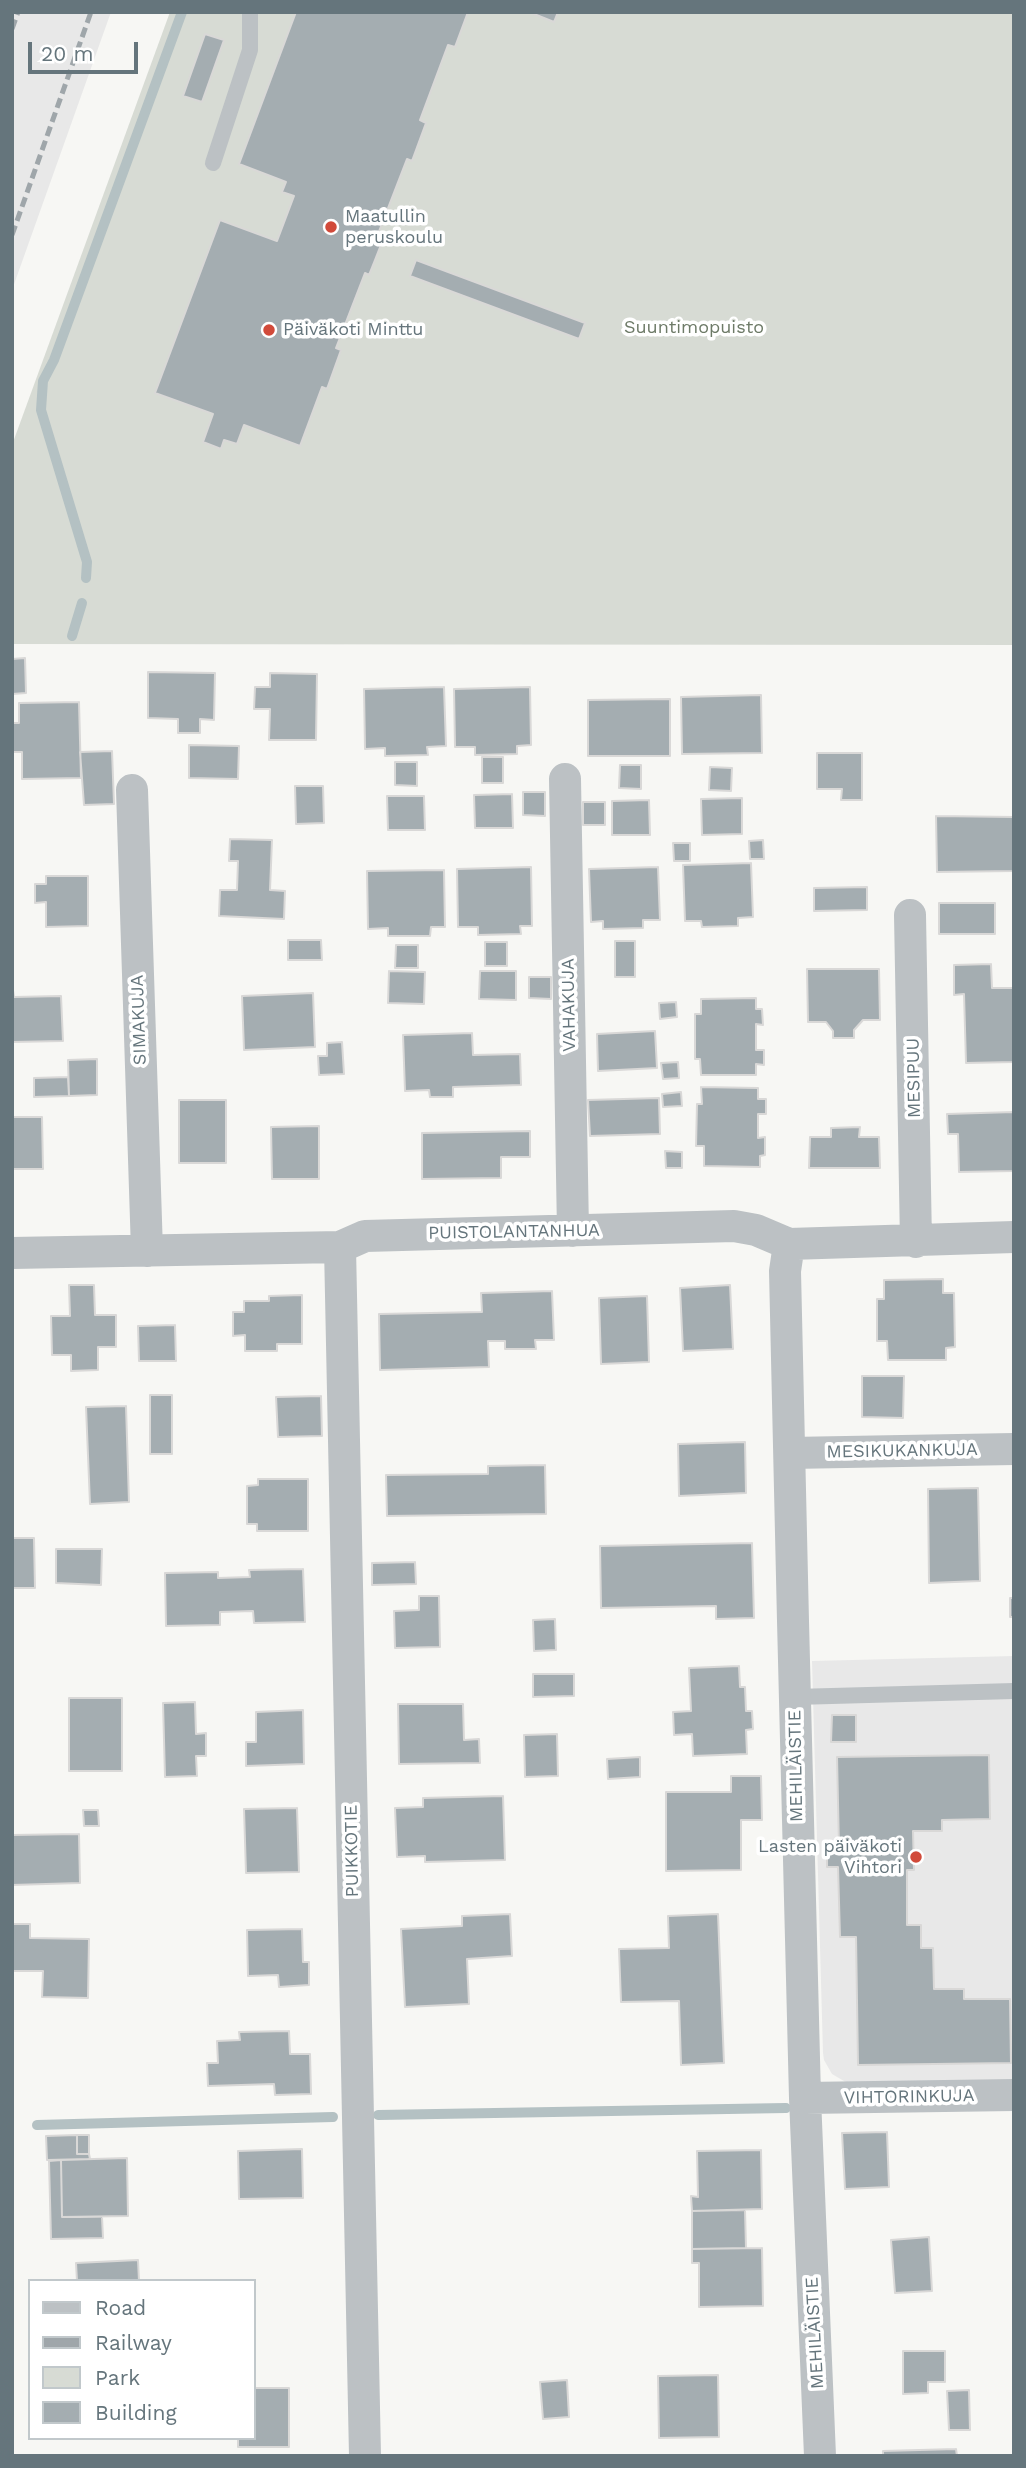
<!DOCTYPE html>
<html>
<head>
<meta charset="utf-8">
<style>
	body { margin:0 }
	#map { position:relative; width:1026px; height:2468px; overflow:hidden; background:#f7f7f4; font-family:"Work Sans",sans-serif }
	canvas { display:block }
	.frame { position:absolute; inset:0; border:14px solid #65757c; pointer-events:none }
	.legend { position:absolute; left:28px; top:2279px; width:228px; height:161px; box-sizing:border-box; background:#fff; border:2px solid #c1c8cb; margin:0; padding:9px 12px; list-style:none; font-size:21px; color:#65757c }
	.legend li { display:flex; align-items:center; gap:14px; height:35px }
	.legend b { width:35px; border:2px solid #c1c8cb }
	.scale { position:absolute; left:28px; top:42px; width:110px; height:32px; box-sizing:border-box; border:4px solid #65757c; border-top:0; padding-left:9px; font-size:21px; line-height:24px; white-space:nowrap; color:#65757c; -webkit-text-stroke:5px #fff; paint-order:stroke }
</style>
</head>
<body>
<div id="map">
<canvas width="1026" height="2468"></canvas>
<div class="frame"></div>
<ul class="legend">
<li><b style="height:9px;background:#bcc1c4"></b>Road</li>
<li><b style="height:9px;background:#9fa6aa"></b>Railway</li>
<li><b style="height:19px;background:#d7dbd4"></b>Park</li>
<li><b style="height:19px;background:#a4adb1"></b>Building</li>
</ul>
<div class="scale">20 m</div>
</div>
<script>
const ctx = document.querySelector('canvas').getContext('2d');
ctx.lineJoin = 'round';
function paint(path, color) { ctx.fillStyle = color; ctx.fill(path, 'evenodd'); }
const shape = rows => new Path2D(rows.map(r => 'M' + r).join(''));
function trace(path, color, width, dash) { ctx.strokeStyle = color; ctx.lineWidth = width; ctx.lineCap = dash ? 'butt' : 'round'; ctx.setLineDash(dash || []); ctx.stroke(path); }
function drawText(font, color, halo, rows, align = 'center') {
  ctx.font = font + ' "Work Sans",sans-serif'; ctx.lineWidth = 7; ctx.setLineDash([]); ctx.textBaseline = 'middle'; ctx.strokeStyle = halo; ctx.fillStyle = color; for (const [text, x, y, turn = 0] of rows) {
    ctx.save(); ctx.translate(x, y); ctx.rotate((+turn || 0) * Math.PI / 180); ctx.textAlign = isNaN(turn) ? turn : align; if (halo) ctx.strokeText(text, 0, 0); ctx.fillText(text, 0, 0); ctx.restore();
  }
}
paint(shape([
	[12,12,111,12,12,290],
	[1014,1656,1014,2081,849,2084,832,2074,824,2060,823,2053,812,1661]
]), '#e8e8e8');
paint(shape([
	[170,12,982,12,1014,14,1014,645,12,644,12,445]
]), '#d7dbd4');
trace(shape([
	[86,578,87,562,41,410,43,381,54,360,182,12],
	[72,636,82,603],
	[378,2115,786,2108],
	[37,2125,333,2117]
]), '#b4c1c3', 10);
const building = shape([
	[296,12,468,12,455,47,448,45,420,120,426,123,412,161,407,159,378,234,384,237,375,260,369,275,365,273,336,348,341,350,327,389,322,387,300,446,244,425,237,444,224,440,221,449,203,442,213,414,155,393,220,220,277,241,294,196,282,192,286,182,239,164,296,12],
	[529,12,558,12,554,22,529,12],
	[205,34,224,40,202,102,183,96,205,34],
	[416,260,585,323,579,339,410,276,416,260],
	[25,658,26,693,12,694,12,659,25,658],
	[148,672,215,673,214,720,200,719,200,733,178,733,178,719,148,718,148,672],
	[270,673,317,674,316,740,269,740,270,709,254,709,255,687,270,687,270,673],
	[444,687,446,746,427,747,428,755,385,756,385,748,365,749,364,689,444,687],
	[530,687,531,745,517,746,517,754,475,755,475,747,455,747,454,689,530,687],
	[761,695,762,753,682,754,681,697,761,695],
	[670,699,670,756,588,756,588,700,670,699],
	[79,702,81,778,22,779,22,752,12,752,12,723,19,723,19,703,79,702],
	[189,745,239,746,238,779,189,778,189,745],
	[112,751,114,804,84,805,80,752,112,751],
	[817,753,862,753,862,800,841,800,842,789,817,789,817,753],
	[482,757,503,757,503,783,482,783,482,757],
	[395,762,417,762,417,786,395,785,395,762],
	[620,765,641,765,641,789,619,788,620,765],
	[710,767,732,768,731,791,709,790,710,767],
	[295,786,323,786,324,823,296,824,295,786],
	[523,792,545,792,545,816,523,815,523,792],
	[512,794,513,828,475,828,474,795,512,794],
	[387,796,424,796,425,830,388,830,387,796],
	[742,798,742,834,702,835,701,799,742,798],
	[649,800,650,835,612,835,612,801,649,800],
	[583,802,605,802,605,825,583,825,583,802],
	[936,816,1014,817,1014,871,937,872,936,816],
	[230,839,272,840,270,890,285,891,284,919,219,916,220,890,237,890,238,861,229,861,230,839],
	[763,840,764,859,750,859,749,841,763,840],
	[673,843,690,843,690,861,674,861,673,843],
	[751,863,753,917,738,918,738,926,702,927,701,921,685,921,683,865,751,863],
	[531,867,532,926,520,926,521,934,478,935,478,927,458,927,457,869,531,867],
	[658,867,660,920,643,920,643,928,603,929,603,921,591,922,589,869,658,867],
	[444,870,445,927,431,927,430,936,388,936,388,928,368,929,367,871,444,870],
	[46,876,88,876,88,926,46,927,46,902,35,903,35,884,46,884,46,876],
	[867,887,867,910,814,911,814,888,867,887],
	[939,903,995,903,995,934,939,934,939,903],
	[288,940,321,940,322,960,288,960,288,940],
	[615,941,635,941,635,977,615,977,615,941],
	[485,942,507,942,507,966,485,966,485,942],
	[396,945,418,945,418,968,395,968,396,945],
	[991,964,992,988,1013,988,1014,1062,966,1063,964,994,954,995,954,965,991,964],
	[807,969,879,969,880,1020,863,1020,854,1030,854,1038,833,1038,833,1031,826,1022,808,1022,807,969],
	[389,971,425,972,424,1004,388,1003,389,971],
	[480,971,516,971,516,1000,479,999,480,971],
	[529,977,551,977,551,999,529,998,529,977],
	[12,984,14,997,61,996,63,1041,12,1042,12,984],
	[313,993,315,1047,244,1050,242,996,313,993],
	[756,998,756,1009,762,1009,763,1025,756,1024,756,1050,764,1050,764,1065,756,1064,756,1075,701,1075,700,1059,695,1059,695,1014,701,1014,701,999,756,998],
	[676,1002,677,1017,660,1019,659,1003,676,1002],
	[655,1031,657,1068,598,1071,597,1034,655,1031],
	[472,1033,473,1055,520,1054,521,1085,453,1087,453,1097,430,1097,429,1090,405,1091,403,1035,472,1033],
	[342,1042,344,1074,319,1075,318,1056,327,1056,327,1043,342,1042],
	[97,1059,97,1095,69,1096,68,1060,97,1059],
	[678,1062,679,1078,663,1079,661,1063,678,1062],
	[68,1077,69,1096,34,1097,34,1078,68,1077],
	[701,1087,758,1088,758,1099,766,1099,766,1114,758,1114,758,1138,765,1137,765,1155,760,1156,760,1167,704,1166,704,1146,696,1146,697,1104,702,1104,701,1087],
	[681,1092,682,1106,663,1107,662,1094,681,1092],
	[659,1098,660,1134,590,1136,588,1100,659,1098],
	[179,1100,226,1100,226,1163,179,1163,179,1100],
	[1014,1112,1014,1171,959,1172,958,1134,948,1134,947,1114,1014,1112],
	[12,1117,42,1117,43,1169,12,1169,12,1117],
	[319,1126,319,1179,272,1179,271,1127,319,1126],
	[860,1127,859,1137,879,1137,880,1168,809,1168,810,1137,831,1137,831,1128,860,1127],
	[530,1131,530,1157,501,1157,501,1178,422,1179,422,1133,530,1131],
	[665,1151,682,1152,682,1168,666,1168,665,1151],
	[943,1279,943,1293,954,1293,955,1347,946,1348,946,1360,888,1360,887,1341,877,1341,877,1299,884,1299,884,1280,943,1279],
	[69,1285,94,1285,95,1315,116,1315,116,1347,98,1347,98,1370,71,1371,71,1355,52,1355,51,1316,70,1316,69,1285],
	[730,1285,733,1349,683,1351,680,1288,730,1285],
	[552,1291,554,1340,535,1340,536,1349,505,1349,505,1341,488,1341,489,1367,380,1370,379,1314,482,1312,481,1293,552,1291],
	[302,1295,302,1344,277,1344,277,1351,245,1351,245,1335,233,1336,233,1312,244,1312,244,1301,269,1301,269,1296,302,1295],
	[647,1296,649,1362,601,1364,599,1298,647,1296],
	[175,1325,176,1361,139,1361,138,1326,175,1325],
	[862,1376,904,1376,903,1418,862,1417,862,1376],
	[150,1395,172,1395,172,1454,150,1454,150,1395],
	[321,1396,322,1436,278,1437,276,1397,321,1396],
	[126,1406,129,1502,90,1504,86,1407,126,1406],
	[745,1442,746,1493,679,1496,678,1444,745,1442],
	[545,1465,546,1514,387,1516,386,1475,488,1474,488,1466,545,1465],
	[258,1479,308,1479,308,1531,257,1531,257,1524,247,1524,247,1486,258,1485,258,1479],
	[978,1488,980,1581,929,1583,928,1489,978,1488],
	[12,1538,34,1538,35,1588,12,1588,12,1538],
	[752,1543,754,1618,716,1619,716,1606,601,1608,600,1546,752,1543],
	[56,1549,102,1549,101,1585,56,1583,56,1549],
	[415,1562,416,1584,372,1585,372,1563,415,1562],
	[303,1569,305,1622,254,1623,253,1611,220,1612,220,1625,166,1626,165,1573,218,1572,218,1578,250,1577,249,1570,303,1569],
	[419,1596,439,1596,440,1647,395,1648,394,1611,419,1610,419,1596],
	[1010,1598,1014,1598,1014,1617,1010,1617,1010,1598],
	[555,1619,556,1650,534,1651,533,1620,555,1619],
	[739,1666,740,1687,745,1687,746,1711,752,1711,753,1729,746,1730,747,1754,693,1756,692,1734,674,1735,673,1712,691,1711,689,1668,739,1666],
	[533,1674,574,1674,574,1696,533,1697,533,1674],
	[69,1698,122,1698,122,1771,69,1771,69,1698],
	[195,1702,196,1734,206,1733,206,1756,196,1756,197,1776,165,1777,163,1703,195,1702],
	[398,1704,463,1704,464,1740,479,1739,480,1763,399,1764,398,1704],
	[303,1710,304,1764,246,1766,246,1742,256,1742,256,1712,303,1710],
	[832,1715,856,1715,856,1742,831,1742,832,1715],
	[557,1734,558,1776,525,1777,524,1735,557,1734],
	[989,1755,990,1819,942,1820,942,1831,913,1831,914,1870,907,1870,907,1925,921,1925,921,1948,933,1948,934,1989,964,1989,964,1999,1010,1999,1011,2063,858,2065,856,1937,840,1937,838,1867,827,1867,827,1848,839,1848,837,1757,989,1755],
	[640,1757,640,1777,608,1779,607,1759,640,1757],
	[731,1776,761,1776,762,1820,741,1820,741,1870,666,1871,666,1792,731,1792,731,1776],
	[503,1796,505,1860,425,1862,425,1856,397,1857,395,1808,423,1807,423,1798,503,1796],
	[297,1808,299,1872,246,1873,244,1809,297,1808],
	[83,1810,98,1810,99,1826,84,1826,83,1810],
	[79,1834,80,1883,12,1885,12,1835,79,1834],
	[510,1914,512,1956,467,1959,469,2004,405,2007,401,1929,462,1926,462,1916,510,1914],
	[718,1914,724,2063,681,2065,679,2001,621,2002,619,1949,669,1948,668,1916,718,1914],
	[13,1924,30,1924,30,1938,89,1939,88,1998,42,1997,43,1971,12,1971,13,1924],
	[302,1929,303,1962,309,1962,309,1985,279,1987,278,1975,248,1976,247,1930,302,1929],
	[289,2031,290,2054,310,2054,311,2094,275,2095,274,2084,208,2086,207,2063,218,2063,217,2041,240,2040,239,2032,289,2031],
	[887,2132,889,2187,845,2189,842,2133,887,2132],
	[77,2135,89,2135,89,2154,77,2154,77,2135],
	[77,2135,77,2154,89,2154,90,2159,47,2160,46,2136,77,2135],
	[302,2149,303,2198,239,2199,238,2151,302,2149],
	[761,2150,762,2209,692,2211,691,2196,698,2197,697,2151,761,2150],
	[127,2158,128,2216,62,2217,61,2160,127,2158],
	[61,2160,62,2217,102,2217,103,2238,51,2239,49,2161,61,2160],
	[745,2210,746,2248,692,2249,692,2211,745,2210],
	[929,2237,932,2291,895,2293,891,2240,929,2237],
	[762,2248,763,2306,699,2307,699,2263,692,2263,692,2249,762,2248],
	[138,2260,139,2281,77,2281,76,2263,138,2260],
	[903,2351,945,2351,945,2382,928,2382,928,2393,903,2394,903,2351],
	[718,2375,719,2437,659,2438,658,2376,718,2375],
	[567,2380,569,2417,543,2419,540,2382,567,2380],
	[254,2388,289,2388,289,2447,238,2447,238,2438,254,2438,254,2388],
	[969,2390,970,2430,949,2430,947,2391,969,2390],
	[956,2449,957,2456,883,2456,883,2451,956,2449]
]);
paint(building, '#a4adb1');
trace(building, '#d9d8d7', 2);
trace(shape([
	[213,163,250,50,250,12],
	[795,1697,1014,1691]
]), '#bcc1c4', 16);
trace(shape([
	[565,779,573,1231],
	[132,790,147,1251],
	[910,915,916,1242],
	[789,1244,785,1271,793,1621,805,2098,820,2456],
	[340,1247,365,2456],
	[12,1253,340,1247,365,1236,734,1226,756,1230,789,1244,1014,1237],
	[790,1453,1014,1449],
	[805,2098,1014,2095]
]), '#bcc1c4', 32);
trace(shape([
	[12,29,18,12],
	[12,235,91,12]
]), '#9fa6aa', 5, [10, 5]);
for (const [x, y, r, color] of [
	[331,227,7,"#d14a3a"],
	[269,330,7,"#d14a3a"],
	[916,1857,7,"#d14a3a"]
]) { const dot = new Path2D(); dot.arc(x, y, r, 0, 2 * Math.PI); ctx.fillStyle = color; ctx.fill(dot); trace(dot, '#fff', 2.5); }
drawText('18px', '#65757c', '#fff', [
	["Maatullin",345,217],
	["peruskoulu",345,238],
	["Päiväkoti Minttu",283,330],
	["Lasten päiväkoti",902,1847,"right"],
	["Vihtori",902,1868,"right"]
], 'left');
drawText('18px', '#6d7a67', '#fff', [
	["Suuntimopuisto",694,328]
]);
drawText('18px', '#65757c', '#fff', [
	["VAHAKUJA",569,1005,-91],
	["SIMAKUJA",139,1020,-92],
	["MESIPUU",914,1078,-91],
	["PUISTOLANTANHUA",514,1232,-1],
	["MESIKUKANKUJA",902,1451,-1],
	["MEHILÄISTIE",796,1766,-91],
	["PUIKKOTIE",352,1851,-91],
	["VIHTORINKUJA",909,2097,-1],
	["MEHILÄISTIE",815,2333,-93]
]);
</script>
</body>
</html>
